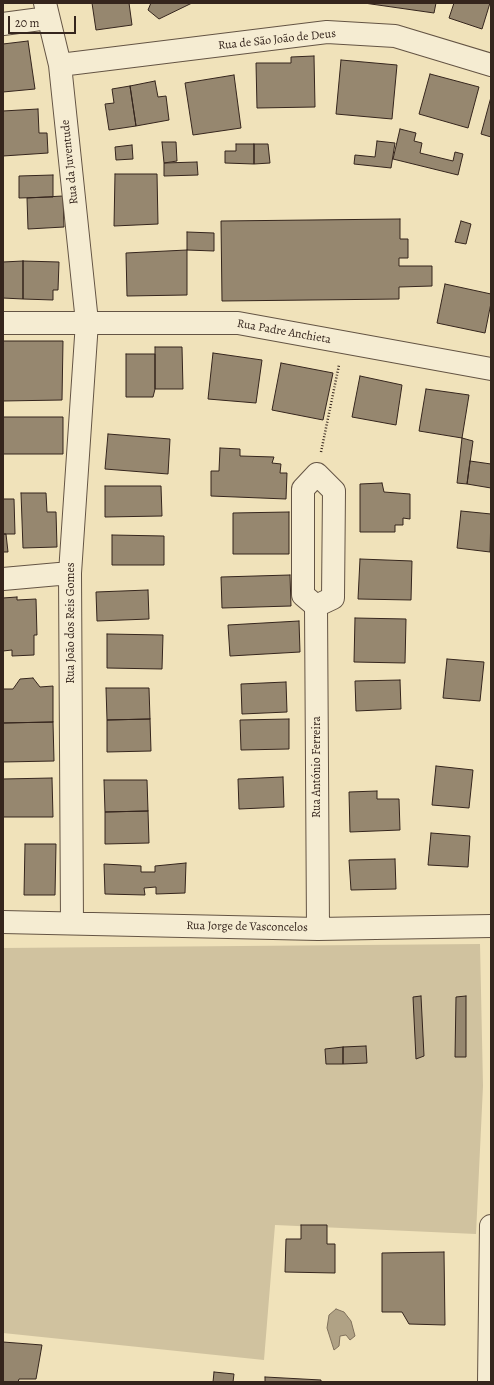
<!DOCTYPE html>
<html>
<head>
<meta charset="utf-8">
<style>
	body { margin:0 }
	#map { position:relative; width:494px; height:1385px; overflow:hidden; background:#f0e2ba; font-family:Alegreya,serif }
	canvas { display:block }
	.frame { position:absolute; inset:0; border:4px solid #35251d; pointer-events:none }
	.scale { position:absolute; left:8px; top:16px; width:68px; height:18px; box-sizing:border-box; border:2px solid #35251d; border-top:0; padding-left:5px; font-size:12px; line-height:14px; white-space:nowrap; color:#35251d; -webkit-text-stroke:3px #f5ecd2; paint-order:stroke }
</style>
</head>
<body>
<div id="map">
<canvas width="494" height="1385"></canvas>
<div class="frame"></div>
<div class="scale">20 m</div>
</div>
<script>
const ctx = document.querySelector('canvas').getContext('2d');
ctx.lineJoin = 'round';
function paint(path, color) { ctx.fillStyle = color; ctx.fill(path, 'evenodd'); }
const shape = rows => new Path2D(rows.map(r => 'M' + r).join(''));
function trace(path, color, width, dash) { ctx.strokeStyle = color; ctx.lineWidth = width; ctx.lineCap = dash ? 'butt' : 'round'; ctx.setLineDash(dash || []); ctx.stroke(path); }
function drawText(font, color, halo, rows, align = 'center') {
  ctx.font = font + ' Alegreya,serif'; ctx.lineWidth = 3.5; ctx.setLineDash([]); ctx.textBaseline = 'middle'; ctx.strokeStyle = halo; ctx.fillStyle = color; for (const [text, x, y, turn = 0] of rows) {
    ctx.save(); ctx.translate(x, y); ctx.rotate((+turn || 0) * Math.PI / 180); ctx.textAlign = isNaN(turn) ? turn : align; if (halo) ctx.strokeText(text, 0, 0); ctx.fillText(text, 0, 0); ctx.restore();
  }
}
paint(shape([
	[480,944,483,1086,476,1234,275,1225,264,1360,3,1333,3,948]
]), '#d0c29f');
const water = shape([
	[336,1309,344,1312,351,1321,355,1336,350,1340,346,1335,340,1336,339,1346,334,1350,327,1328,329,1315,336,1309]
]);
paint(water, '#b0a285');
trace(water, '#7f705b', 1);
const building = shape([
	[92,3,129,3,132,25,96,30,92,3],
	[151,3,192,3,159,19,148,10,151,3],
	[364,3,436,3,434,13,364,3],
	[454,3,490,3,482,29,449,18,454,3],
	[28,41,35,89,3,92,3,44,28,41],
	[314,56,315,107,257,108,256,63,291,63,291,57,314,56],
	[341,60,397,65,392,119,336,114,341,60],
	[430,74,479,87,468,128,419,114,430,74],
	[234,75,241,128,193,135,185,83,234,75],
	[155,81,158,97,166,96,169,120,136,126,130,86,155,81],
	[130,86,136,126,109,130,105,104,114,103,112,89,130,86],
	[491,97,491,137,481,134,491,97],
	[38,109,39,133,47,133,48,153,3,156,3,111,38,109],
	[400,129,416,133,414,141,422,143,420,153,453,161,455,152,463,154,458,175,393,159,400,129],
	[377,141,395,143,391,168,354,164,355,155,375,157,377,141],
	[162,142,176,142,177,161,164,163,162,142],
	[236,144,254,144,254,164,225,163,225,151,236,151,236,144],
	[254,144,268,144,270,163,254,164,254,144],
	[132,145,133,159,116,160,115,147,132,145],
	[197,162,198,175,164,176,164,163,197,162],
	[115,174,157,174,158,224,114,226,115,174],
	[53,175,53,197,19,198,19,176,53,175],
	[63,196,64,227,28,229,27,198,63,196],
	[400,219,400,239,408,239,408,258,399,258,399,266,432,266,432,286,399,287,399,299,222,301,221,221,400,219],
	[461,221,471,224,466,244,455,242,461,221],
	[187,232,214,233,214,251,187,250,187,232],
	[187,250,187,295,127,296,126,253,187,250],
	[23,261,59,262,58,290,53,290,53,300,23,299,23,261],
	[23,261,23,299,3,298,3,262,23,261],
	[445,284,491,294,491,303,485,333,437,323,445,284],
	[3,341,63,341,62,400,3,401,3,341],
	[155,347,182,347,183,389,155,389,155,347],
	[213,353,262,360,256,403,208,399,213,353],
	[126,354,155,354,155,389,153,397,126,397,126,354],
	[281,363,333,373,323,420,272,410,281,363],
	[360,376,402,385,396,425,352,417,360,376],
	[426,389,469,395,462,438,419,431,426,389],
	[3,417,63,417,63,454,3,454,3,417],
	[108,434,170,439,168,474,105,469,108,434],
	[462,438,473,441,467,484,457,483,462,438],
	[220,448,240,449,240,456,274,457,272,463,281,464,280,473,287,473,286,499,211,496,211,471,219,471,220,448],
	[470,461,491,464,491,488,467,484,470,461],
	[382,483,384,492,410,494,410,519,403,518,403,525,395,525,395,532,360,532,360,484,382,483],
	[105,486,161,486,162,516,105,517,105,486],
	[21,493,46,493,47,512,56,512,57,547,23,548,21,493],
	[3,499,14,499,15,534,3,534,3,499],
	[461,511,491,514,490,552,457,548,461,511],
	[289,512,289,554,233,554,233,513,289,512],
	[3,534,6,534,8,552,3,552,3,534],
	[112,535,164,536,164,565,112,565,112,535],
	[360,559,412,561,411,600,358,599,360,559],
	[290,575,291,606,222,608,221,577,290,575],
	[148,590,149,619,97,621,96,592,148,590],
	[17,597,17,600,36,599,37,635,34,635,34,655,12,656,12,650,3,651,3,598,17,597],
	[355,618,406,619,405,663,354,662,355,618],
	[299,621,300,652,230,656,228,625,299,621],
	[107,634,163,635,162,669,107,668,107,634],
	[447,659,484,662,480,701,443,698,447,659],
	[33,678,40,687,53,686,53,722,3,723,3,689,13,689,20,679,33,678],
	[400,680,401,709,356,711,355,681,400,680],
	[286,682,287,712,242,714,241,684,286,682],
	[106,688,149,688,150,719,107,720,106,688],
	[150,719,151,751,107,752,107,720,150,719],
	[289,719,289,749,241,750,240,720,289,719],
	[53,722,54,761,3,762,3,723,53,722],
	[436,766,473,770,469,808,432,805,436,766],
	[283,777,284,807,239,809,238,779,283,777],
	[52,778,53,817,3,817,3,779,52,778],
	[104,780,147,780,148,811,105,812,104,780],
	[377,791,377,799,399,799,400,830,350,832,349,792,377,791],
	[148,811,149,843,105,844,105,812,148,811],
	[431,833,470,836,468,867,428,865,431,833],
	[25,844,56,844,55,895,24,895,25,844],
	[395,859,396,889,351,890,349,860,395,859],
	[186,863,185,893,156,894,156,887,144,888,145,895,105,894,104,864,141,866,141,872,155,872,155,866,186,863],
	[421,996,424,1056,416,1059,413,997,421,996],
	[466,996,466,1057,455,1057,456,997,466,996],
	[366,1046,367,1063,343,1064,343,1047,366,1046],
	[343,1047,343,1064,326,1064,325,1049,343,1047],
	[301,1225,327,1225,327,1244,335,1244,335,1273,285,1272,286,1239,301,1239,301,1225],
	[444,1252,445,1325,409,1324,402,1312,382,1312,382,1253,444,1252],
	[3,1342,42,1345,36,1379,19,1379,18,1382,3,1382,3,1342],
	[214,1372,234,1374,233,1382,213,1382,214,1372],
	[265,1377,321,1380,321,1382,265,1382,265,1377]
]);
paint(building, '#96876f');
trace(building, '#35251d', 1);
const street = shape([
	[45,3,60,65,87,322,70,573,72,923],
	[3,24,48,18],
	[60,65,327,32,395,36,491,65],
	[3,323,238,323,491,369],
	[3,579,70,573],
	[316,606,303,595,303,489,317,474,334,491,333,598,316,606,318,929],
	[3,922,318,929,491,926],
	[489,1382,491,1226]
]);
trace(street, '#645444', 24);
trace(shape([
	[321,452,339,365]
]), '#35251d', 2.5, [1, 2]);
trace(street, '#f5ecd2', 22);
drawText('12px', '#35251d', '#f5ecd2', [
	["Rua de São João de Deus",277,40,-6],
	["Rua da Juventude",70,162,-96],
	["Rua Padre Anchieta",284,332,10],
	["Rua João dos Reis Gomes",71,623,-90],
	["Rua António Ferreira",317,767,-90],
	["Rua Jorge de Vasconcelos",247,927,1]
]);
</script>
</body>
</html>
